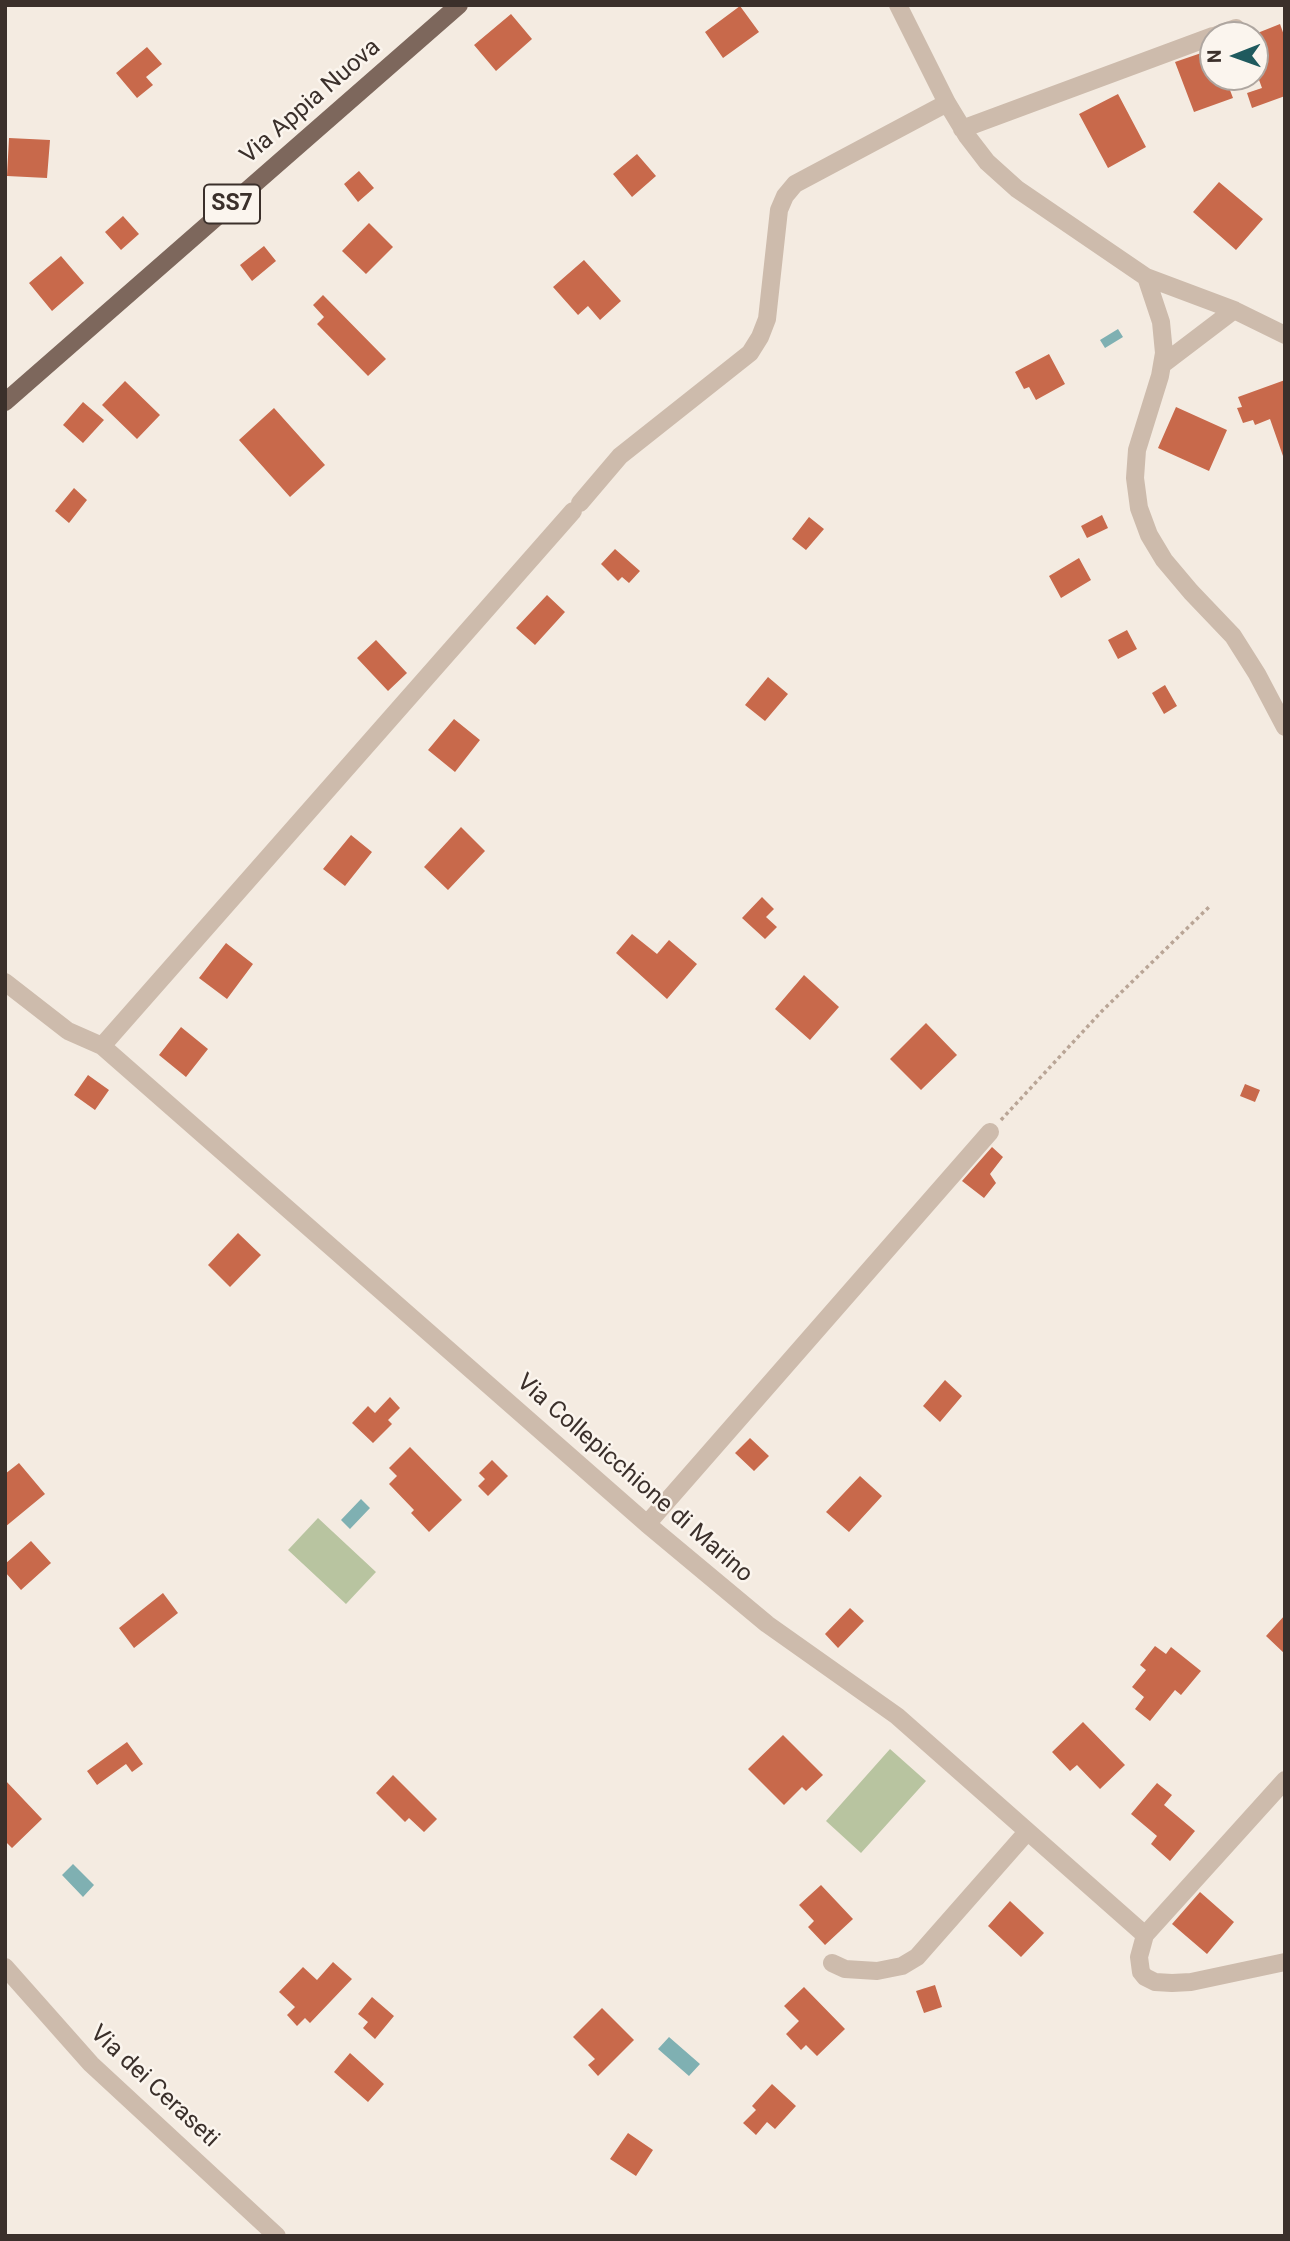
<!DOCTYPE html>
<html>
<head>
<meta charset="utf-8">
<style>
	body { margin:0 }
	#map { position:relative; width:1290px; height:2241px; overflow:hidden; background:#f4ebe1; font-family:Roboto,sans-serif }
	canvas { display:block }
	.frame { position:absolute; inset:0; border:7px solid #3b302b; pointer-events:none }
	.north { position:absolute; left:1199px; top:21px; width:70px; height:70px; box-sizing:border-box; background:#fbf5ee; border:2px solid #aea6a0; border-radius:50%; rotate:269deg; font-size:19px; font-weight:700; line-height:28px; text-align:center; color:#3b302b }
	.north::after { content:''; display:block; margin:auto; width:24px; height:32px; background:#1f5a5e; clip-path:polygon(50% 0,100% 100%,50% 72%,0 100%) }
</style>
</head>
<body>
<div id="map">
<canvas width="1290" height="2241"></canvas>
<div class="frame"></div>
<div class="north">N</div>
</div>
<script>
const ctx = document.querySelector('canvas').getContext('2d');
ctx.lineJoin = 'round';
function paint(path, color) { ctx.fillStyle = color; ctx.fill(path, 'evenodd'); }
const shape = rows => new Path2D(rows.map(r => 'M' + r).join(''));
function trace(path, color, width, dash) { ctx.strokeStyle = color; ctx.lineWidth = width; ctx.lineCap = dash ? 'butt' : 'round'; ctx.setLineDash(dash || []); ctx.stroke(path); }
function drawText(font, color, halo, rows, align = 'center') {
  ctx.font = font + ' Roboto,sans-serif'; ctx.lineWidth = 5; ctx.setLineDash([]); ctx.textBaseline = 'middle'; ctx.strokeStyle = halo; ctx.fillStyle = color; for (const [text, x, y, turn = 0] of rows) {
    ctx.save(); ctx.translate(x, y); ctx.rotate((+turn || 0) * Math.PI / 180); ctx.textAlign = isNaN(turn) ? turn : align; if (halo) ctx.strokeText(text, 0, 0); ctx.fillText(text, 0, 0); ctx.restore();
  }
}
paint(shape([
	[318,1518,376,1572,346,1604,288,1550],
	[890,1749,926,1781,861,1853,826,1821]
]), '#b8c4a0');
paint(shape([
	[1118,329,1123,337,1105,348,1100,340],
	[361,1499,370,1508,350,1529,341,1520],
	[73,1864,94,1885,83,1897,62,1875],
	[669,2037,700,2064,689,2076,658,2049]
]), '#7fb0b2');
paint(shape([
	[740,6,759,32,723,58,705,32],
	[511,14,532,39,496,71,474,45],
	[1280,24,1285,38,1285,96,1252,108,1247,93,1262,88,1255,69,1255,34],
	[147,47,162,64,146,77,153,85,137,98,116,73],
	[1213,49,1213,77,1225,77,1233,98,1194,112,1175,62],
	[1118,94,1146,147,1108,168,1079,114],
	[9,138,50,140,47,178,7,176],
	[637,154,656,176,632,197,613,174],
	[359,171,374,188,358,202,344,184],
	[1219,182,1263,219,1236,250,1193,212],
	[123,216,139,234,121,250,105,232],
	[369,223,393,247,366,274,342,251],
	[264,246,276,261,252,281,240,265],
	[61,256,84,283,52,311,29,283],
	[584,260,621,301,600,320,588,306,578,315,553,287],
	[323,295,386,359,368,376,317,324,324,317,313,305],
	[1049,354,1065,384,1036,400,1029,387,1024,389,1015,372],
	[1285,380,1285,456,1283,456,1270,419,1255,425,1253,420,1243,423,1237,408,1242,407,1238,397],
	[125,381,160,415,137,439,102,405],
	[83,402,104,420,83,443,63,425],
	[1176,407,1227,430,1209,471,1158,448],
	[274,408,325,465,290,497,239,440],
	[74,488,87,500,69,523,55,511],
	[1102,515,1108,528,1087,538,1081,526],
	[809,517,824,529,806,550,792,539],
	[615,549,640,571,629,583,622,577,618,581,601,564],
	[1079,558,1091,580,1061,598,1049,576],
	[547,595,565,612,535,645,516,628],
	[1127,630,1137,649,1118,659,1108,640],
	[376,640,407,673,388,691,357,658],
	[768,677,788,694,765,721,745,705],
	[1165,685,1177,706,1164,714,1152,693],
	[454,719,480,740,455,772,428,750],
	[461,827,485,851,448,890,424,867],
	[351,835,372,852,345,886,323,869],
	[762,897,774,909,766,917,777,927,765,939,742,918],
	[632,934,657,954,669,940,697,964,667,999,616,953],
	[226,943,253,964,227,999,199,978],
	[804,975,839,1007,810,1040,775,1009],
	[926,1023,957,1055,921,1090,890,1059],
	[181,1027,208,1049,186,1077,159,1055],
	[88,1075,109,1090,95,1110,74,1095],
	[1245,1084,1260,1090,1255,1102,1240,1096],
	[992,1147,1003,1157,990,1174,996,1183,984,1198,962,1181],
	[238,1233,261,1255,230,1287,208,1265],
	[945,1380,962,1396,940,1422,923,1406],
	[390,1397,400,1408,388,1420,392,1424,373,1443,352,1423,368,1406,375,1413],
	[750,1438,769,1456,754,1471,735,1453],
	[410,1447,462,1500,429,1532,411,1513,414,1510,389,1484,397,1476,389,1468],
	[492,1460,508,1476,488,1496,478,1486,485,1479,479,1473],
	[19,1463,45,1494,5,1527,5,1474],
	[860,1476,882,1496,849,1532,826,1512],
	[31,1541,51,1563,21,1590,5,1572,5,1564],
	[163,1593,178,1613,134,1648,119,1628],
	[850,1608,864,1621,838,1648,825,1634],
	[1285,1615,1285,1654,1266,1636],
	[1155,1646,1166,1654,1171,1647,1201,1671,1181,1695,1175,1690,1150,1721,1135,1709,1144,1697,1132,1687,1146,1670,1140,1665],
	[1083,1722,1125,1765,1100,1789,1077,1765,1070,1771,1052,1752],
	[783,1735,823,1775,806,1791,802,1787,784,1805,748,1769],
	[127,1742,143,1764,132,1772,126,1764,97,1785,87,1771],
	[393,1775,437,1819,424,1832,409,1818,405,1822,376,1793],
	[5,1780,42,1819,12,1848,5,1841],
	[1157,1783,1172,1795,1164,1805,1195,1831,1170,1861,1151,1844,1157,1836,1131,1814],
	[821,1885,853,1919,825,1945,808,1927,814,1921,799,1905],
	[1200,1892,1234,1922,1207,1954,1172,1924],
	[1010,1901,1044,1933,1021,1957,988,1926],
	[333,1962,352,1979,310,2023,305,2018,297,2026,287,2015,295,2007,279,1992,303,1967,317,1980],
	[935,1985,942,2007,924,2013,916,1991],
	[804,1987,845,2029,817,2056,806,2045,801,2050,786,2034,799,2021,784,2006],
	[372,1997,394,2016,375,2039,363,2028,368,2022,358,2014],
	[602,2008,634,2040,598,2076,588,2065,595,2059,573,2037],
	[350,2053,384,2084,368,2102,334,2072],
	[772,2084,796,2106,775,2129,767,2122,756,2135,743,2123,756,2110,752,2106],
	[628,2133,653,2150,636,2176,610,2159]
]), '#c8694b');
trace(shape([
	[1001,1120,1102,1011,1210,906]
]), '#b9a596', 3.5, [3.5, 3.5]);
trace(shape([
	[898,5,947,103,967,136,987,162,1017,189,1146,277,1161,322,1164,353,1160,376,1137,450,1135,478,1139,508,1149,535,1164,560,1191,592,1233,636,1257,674,1285,727],
	[1217,35,1236,28],
	[962,129,1213,36],
	[1146,277,1234,310,1285,335],
	[1163,364,1234,310],
	[580,503,620,456,750,353,760,337,767,319,779,210,785,196,795,184,947,103],
	[5,982,68,1031,102,1046,647,1524,767,1624,897,1716,1145,1935],
	[102,1046,573,511],
	[647,1524,990,1132],
	[1285,1780,1145,1935,1139,1957,1141,1972,1145,1977,1155,1982,1172,1983,1191,1982,1285,1962],
	[832,1963,845,1969,877,1971,902,1966,917,1957,1027,1832],
	[5,1967,91,2064,277,2236]
]), '#cdbbac', 18);
trace(shape([
	[5,402,459,5]
]), '#7d675c', 18);
for (const [x, y, w] of [
	[232,204,56]
]) { const box = new Path2D(); box.roundRect(x - w / 2, y - 19.5, w, 39, 5); ctx.fillStyle = '#fbf5ee'; ctx.fill(box); trace(box, '#3b302b', 2); }
drawText('bold 23px', '#3b302b', null, [
	["SS7",232,204]
]);
drawText('24px', '#3b302b', '#fbf5ee', [
	["Via Appia Nuova",311,102,-41],
	["Via Collepicchione di Marino",634,1479,41],
	["Via dei Ceraseti",154,2087,43]
]);
</script>
</body>
</html>
